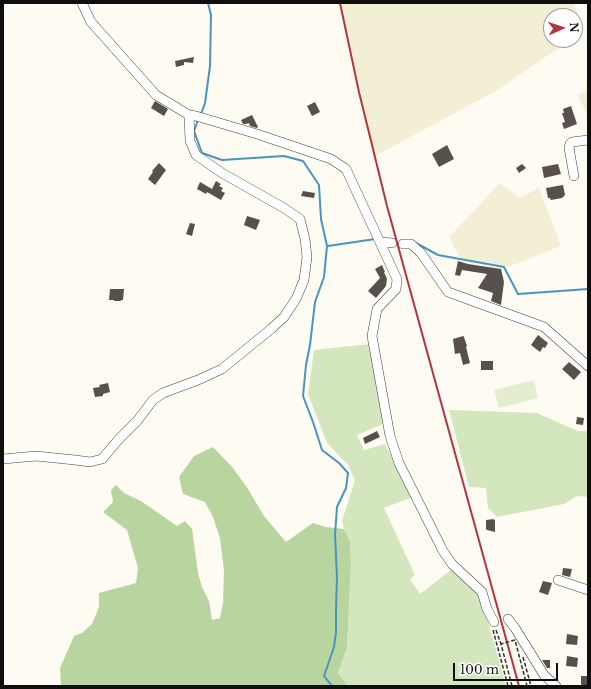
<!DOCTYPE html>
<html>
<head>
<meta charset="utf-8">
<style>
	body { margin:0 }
	#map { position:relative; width:591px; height:689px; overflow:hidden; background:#fefbf2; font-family:"Libre Baskerville",serif }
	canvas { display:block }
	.frame { position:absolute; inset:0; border:4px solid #0f0f0f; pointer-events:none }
	.north { position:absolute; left:543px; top:8px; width:40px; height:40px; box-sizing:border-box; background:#fff; border:1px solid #9f9f9f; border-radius:50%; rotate:87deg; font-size:11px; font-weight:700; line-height:16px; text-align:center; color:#0f0f0f }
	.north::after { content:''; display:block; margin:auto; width:14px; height:18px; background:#b2343d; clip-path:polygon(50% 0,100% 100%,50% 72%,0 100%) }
	.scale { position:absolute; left:453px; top:663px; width:105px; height:18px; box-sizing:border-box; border:2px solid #0f0f0f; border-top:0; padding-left:5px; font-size:12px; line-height:14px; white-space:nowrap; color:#0f0f0f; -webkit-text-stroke:3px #fff; paint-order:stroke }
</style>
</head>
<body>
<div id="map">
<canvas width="591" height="689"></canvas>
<div class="frame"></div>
<div class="north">N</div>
<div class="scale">100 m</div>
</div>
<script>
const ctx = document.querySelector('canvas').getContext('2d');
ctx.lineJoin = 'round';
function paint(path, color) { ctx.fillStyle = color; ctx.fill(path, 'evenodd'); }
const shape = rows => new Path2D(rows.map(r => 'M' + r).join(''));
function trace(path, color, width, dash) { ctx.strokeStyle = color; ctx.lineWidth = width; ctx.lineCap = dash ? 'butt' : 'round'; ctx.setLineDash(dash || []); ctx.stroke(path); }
paint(shape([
	[341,3,574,3,583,31,575,37,575,16,551,16,551,40,570,40,496,91,375,156],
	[588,89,588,116,578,96],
	[500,183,520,198,539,188,561,246,508,267,461,260,449,237]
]), '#f2efd4');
paint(shape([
	[370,344,383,424,357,435,364,450,385,444,413,497,384,508,415,575,410,579,420,594,452,569,481,596,506,686,348,686,338,673,347,648,351,563,350,541,344,529,342,521,355,480,348,465,327,443,308,394,314,350],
	[449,410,537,413,578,431,588,431,588,497,577,496,564,504,497,517,488,508,486,488,469,487]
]), '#d4e6be');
paint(shape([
	[213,447,233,468,248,489,264,516,286,542,313,523,326,527,344,529,350,541,351,563,347,648,338,673,348,686,61,686,60,668,74,636,82,633,92,624,99,607,99,593,136,583,138,568,127,530,103,512,113,502,111,490,116,485,124,493,141,501,177,526,185,521,192,529,198,573,202,587,209,601,212,620,220,618,223,603,224,570,220,538,213,517,205,502,183,494,179,477,194,456]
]), '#b9d59f');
paint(shape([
	[534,380,538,398,499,408,494,390]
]), '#e4eecf');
trace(shape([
	[201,114,205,103,210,66,211,15,208,3],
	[198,120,194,131,202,153,222,160,284,156,303,161,319,185,321,219,327,246,324,277,315,302,310,345,306,365,303,396,313,422,322,450,339,463,348,473,346,488,337,507,335,535,337,577,336,610,336,632,334,647,324,676,332,686],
	[416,243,438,255,504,267,518,294,588,289],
	[328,246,375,239]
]), '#4994c1', 2);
paint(shape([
	[194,57,193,63,184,62,184,65,176,67,175,61],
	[155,101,168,109,164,116,151,108],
	[315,102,320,112,312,116,307,106],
	[571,106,577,124,564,129,562,123,565,122,562,113,564,113,563,109],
	[252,115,258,127,257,128,250,126,249,123,246,124,243,124,241,120],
	[447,145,454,159,439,167,432,154],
	[159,163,166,170,155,185,148,179,153,172,152,171],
	[522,164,526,168,519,173,516,168],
	[558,164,561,174,544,178,542,167],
	[216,181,221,184,219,186,223,188,221,191,225,193,221,200,207,192,206,194,197,189,200,182,212,189],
	[563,185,565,195,562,198,551,200,550,198,548,198,546,188],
	[303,191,315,193,314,198,301,196],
	[247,216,260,220,256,230,244,225],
	[190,223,195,224,192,236,186,234],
	[458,261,468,264,501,269,504,282,501,305,491,301,493,293,478,288,487,274,462,270,460,276,455,275],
	[382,265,385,272,384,272,387,279,386,286,376,298,368,291,380,278,375,269],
	[110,289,124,289,123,300,121,300,121,301,114,301,114,300,109,300],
	[538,335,548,343,545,348,543,347,540,352,531,345],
	[463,336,464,337,467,346,466,347,470,363,463,365,460,353,455,354,453,339],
	[481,361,493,361,493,370,481,370],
	[569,362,581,372,574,380,562,369],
	[108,383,110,392,103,394,103,396,95,397,93,388,100,387,99,385],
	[577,417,584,418,583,425,576,424],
	[377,431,380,437,365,444,363,438],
	[494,519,494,520,495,520,495,532,487,530,486,529,486,520],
	[563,568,572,569,570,577,562,575],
	[543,581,552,583,548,595,539,592],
	[567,634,578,636,577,645,566,644],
	[567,656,578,658,577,667,566,666],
	[542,660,550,660,550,668,547,668],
	[581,676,588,676,588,685,581,685]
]), '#57504c');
const minor = shape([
	[82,3,91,22,156,95,189,115,196,116,257,134,331,159,346,169,397,279,396,289,377,309,372,336,390,436,399,463,443,551,452,564,482,592,487,609,494,622],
	[574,176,569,148,570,144,572,142,588,140],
	[381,242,392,243],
	[403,244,411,244,421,253,448,292,544,327,588,366],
	[3,459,36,456,75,460,90,462,102,459,119,439,137,421,153,400,163,393,198,380,222,369,271,329,284,317,296,299,304,280,307,257,305,239,300,219,284,208,222,173,196,155,190,141,189,115],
	[558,580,588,590],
	[508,619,515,628,544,675,556,686]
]);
trace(minor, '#424242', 10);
trace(shape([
	[493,630,508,686],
	[496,630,501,644],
	[523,657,531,686]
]), '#313131', 1.5, [4, 2]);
trace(minor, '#fff', 9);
trace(shape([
	[340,3,359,92,387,206,519,686]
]), '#b2343d', 2);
trace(shape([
	[512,686,501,644,515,640,527,686]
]), '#313131', 1.5, [4, 2]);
</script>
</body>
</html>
